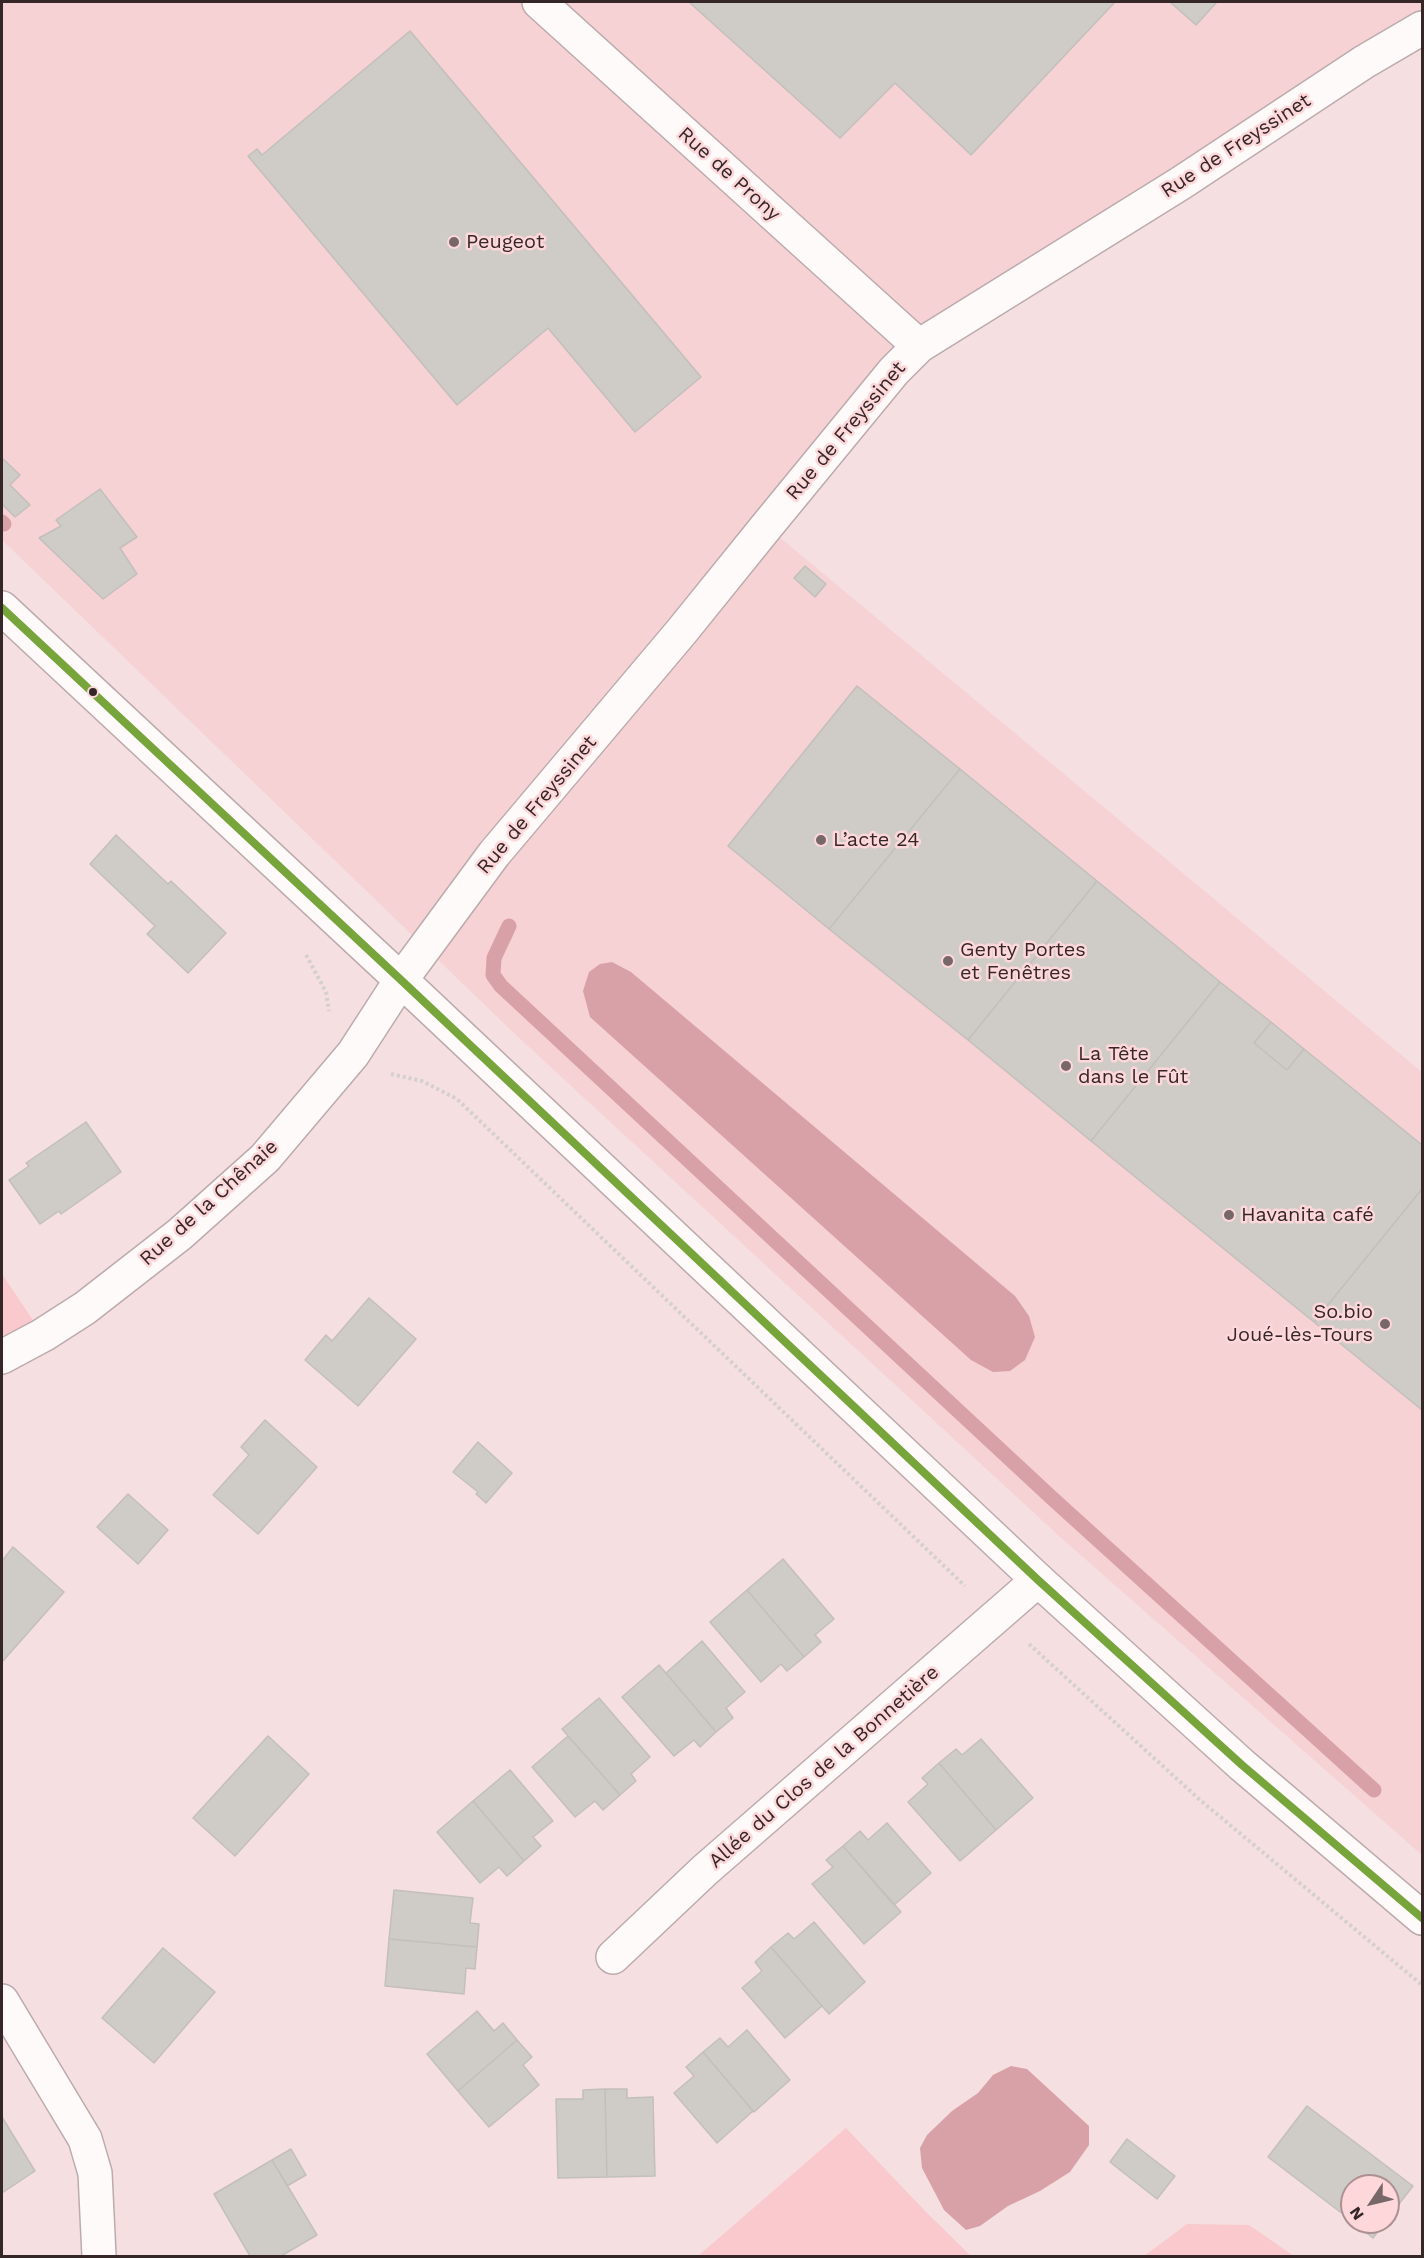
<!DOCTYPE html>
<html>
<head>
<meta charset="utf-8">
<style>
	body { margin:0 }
	#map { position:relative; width:1424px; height:2258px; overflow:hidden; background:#f5dfe1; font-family:"Work Sans",sans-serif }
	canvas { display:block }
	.frame { position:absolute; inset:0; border:3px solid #352728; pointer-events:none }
	.north { position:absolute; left:1340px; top:2174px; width:60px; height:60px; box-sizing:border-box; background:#fdd7d9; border:2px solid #ad9192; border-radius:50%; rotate:235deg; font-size:16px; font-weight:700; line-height:24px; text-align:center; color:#352728 }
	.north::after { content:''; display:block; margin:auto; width:21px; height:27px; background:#786769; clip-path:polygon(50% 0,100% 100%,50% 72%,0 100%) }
</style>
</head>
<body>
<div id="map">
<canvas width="1424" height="2258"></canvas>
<div class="frame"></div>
<div class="north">N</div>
</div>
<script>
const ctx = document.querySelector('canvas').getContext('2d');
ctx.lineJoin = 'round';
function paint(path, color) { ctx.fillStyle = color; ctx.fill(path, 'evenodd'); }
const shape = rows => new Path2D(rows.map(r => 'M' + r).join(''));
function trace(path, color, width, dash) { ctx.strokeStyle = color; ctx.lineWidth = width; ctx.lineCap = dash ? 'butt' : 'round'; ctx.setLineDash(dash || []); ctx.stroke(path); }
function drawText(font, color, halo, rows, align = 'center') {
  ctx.font = font + ' "Work Sans",sans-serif'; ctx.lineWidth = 5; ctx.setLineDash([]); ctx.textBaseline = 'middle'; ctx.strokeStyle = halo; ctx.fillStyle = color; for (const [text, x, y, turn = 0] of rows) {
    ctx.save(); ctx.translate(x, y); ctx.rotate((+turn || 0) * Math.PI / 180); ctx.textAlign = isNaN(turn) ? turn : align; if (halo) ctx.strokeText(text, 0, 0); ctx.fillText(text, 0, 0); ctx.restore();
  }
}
paint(shape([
	[2,2,1422,2,1422,28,919,346,766,526,1422,1072,1422,1855,1059,1536,517,1036,2,540]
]), '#f6d2d5');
paint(shape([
	[2,1274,43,1335,2,1357],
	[846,2128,926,2212,971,2256,698,2256],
	[1187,2224,1249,2225,1294,2256,1144,2256]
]), '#f9c9cd');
paint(shape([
	[612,962,631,972,1015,1296,1029,1316,1035,1337,1025,1360,1010,1371,993,1372,971,1360,590,1017,583,991,589,972,600,964],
	[1011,2066,1027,2069,1089,2126,1089,2145,1070,2172,1040,2191,1008,2206,980,2226,966,2230,944,2210,922,2168,920,2148,927,2135,952,2111,978,2093,993,2075]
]), '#d8a1a7');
trace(shape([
	[2,522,4,524],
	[509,926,494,958,493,975,501,986,1053,1499,1374,1790]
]), '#d8a1a7', 15);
const building = shape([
	[689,2,1115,2,971,155,895,83,840,138,689,2],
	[1170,2,1217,2,1196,25,1170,2],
	[410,31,701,377,635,432,548,328,457,405,248,156,257,149,262,155,410,31],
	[2,458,20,475,10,485,30,505,15,517,2,504,2,458],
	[100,489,137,537,120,548,137,574,103,599,39,538,61,526,56,520,100,489],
	[805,566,826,584,815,597,794,578,805,566],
	[857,686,960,769,829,929,728,846,857,686],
	[960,769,1097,881,968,1040,829,929,960,769],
	[116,835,168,884,171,881,226,933,188,973,147,934,155,926,90,864,116,835],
	[1097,881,1220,982,1091,1141,968,1040,1097,881],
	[1220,982,1271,1022,1254,1043,1287,1070,1304,1049,1422,1145,1422,1189,1314,1322,1091,1141,1220,982],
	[1271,1022,1304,1049,1287,1070,1254,1043,1271,1022],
	[86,1122,121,1172,61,1214,59,1211,40,1224,9,1180,29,1166,26,1163,86,1122],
	[1422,1189,1422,1410,1314,1322,1422,1189],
	[369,1298,416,1339,358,1406,305,1360,326,1335,332,1341,369,1298],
	[265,1420,317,1467,258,1534,213,1495,249,1455,241,1447,265,1420],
	[478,1442,512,1473,486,1503,476,1494,478,1492,453,1472,478,1442],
	[128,1494,168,1530,138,1564,97,1527,128,1494],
	[13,1547,64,1592,2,1662,2,1561,13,1547],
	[783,1559,834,1619,815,1635,821,1642,804,1657,747,1590,783,1559],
	[747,1590,804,1657,787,1671,781,1664,761,1682,710,1622,747,1590],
	[702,1641,745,1692,726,1708,733,1718,716,1732,666,1673,702,1641],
	[659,1665,716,1732,700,1747,694,1740,674,1756,622,1697,659,1665],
	[599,1698,650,1757,631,1774,636,1781,620,1795,562,1729,599,1698],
	[268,1736,309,1774,235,1856,193,1818,268,1736],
	[568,1736,620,1795,603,1810,595,1801,575,1817,532,1767,568,1736],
	[981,1739,1033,1798,996,1830,939,1763,956,1749,962,1755,981,1739],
	[939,1763,996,1830,960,1861,908,1802,928,1784,922,1778,939,1763],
	[510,1770,553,1821,533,1837,541,1846,524,1861,473,1801,510,1770],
	[473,1801,524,1861,507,1876,499,1867,480,1883,437,1832,473,1801],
	[887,1823,931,1873,894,1905,843,1846,860,1831,868,1840,887,1823],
	[843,1846,901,1912,864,1944,812,1884,833,1867,826,1860,843,1846],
	[394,1890,473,1898,470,1923,479,1924,477,1947,389,1939,394,1890],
	[814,1922,865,1982,829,2014,771,1947,788,1933,794,1939,814,1922],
	[389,1939,477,1947,475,1969,466,1968,464,1994,385,1986,389,1939],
	[771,1947,822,2006,785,2038,742,1988,762,1971,755,1962,771,1947],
	[163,1948,215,1992,154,2063,102,2018,163,1948],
	[477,2011,494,2031,503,2023,517,2040,458,2091,427,2054,477,2011],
	[747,2030,790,2080,754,2112,703,2052,720,2038,728,2047,747,2030],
	[517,2040,532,2057,523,2065,539,2085,489,2127,458,2091,517,2040],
	[703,2052,753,2111,717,2143,674,2093,694,2076,686,2067,703,2052],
	[605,2089,627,2089,627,2098,653,2097,655,2176,607,2177,605,2089],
	[605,2089,607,2177,558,2178,556,2099,583,2099,583,2090,605,2089],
	[1307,2106,1413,2186,1388,2218,1388,2186,1352,2186,1352,2221,1268,2157,1307,2106],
	[2,2117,35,2171,2,2193,2,2117],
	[1127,2139,1175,2176,1157,2199,1110,2162,1127,2139],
	[291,2149,306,2175,287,2186,272,2160,291,2149],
	[272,2160,317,2235,281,2256,250,2256,214,2194,272,2160],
	[1353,2222,1385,2222,1373,2238,1353,2222]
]);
paint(building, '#cfcbc7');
trace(building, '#c3bfba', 1.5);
const minor = shape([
	[539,2,919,346],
	[2,1357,43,1335,85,1308,180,1234,265,1158,353,1054,401,980,494,854,682,631,766,527,894,371,919,346,1181,183,1364,62,1422,28],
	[613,1957,705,1870,1038,1580],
	[2,2001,85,2139,95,2173,99,2256]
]);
const primary = shape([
	[2,608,401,980,1038,1580,1242,1765,1422,1918]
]);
trace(minor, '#bcabad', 36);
trace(primary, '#bcabad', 36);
trace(shape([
	[306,955,326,992,329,1011],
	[391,1074,422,1081,457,1099,965,1586],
	[1029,1644,1200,1800,1422,1985]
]), '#d5cfcf', 4, [3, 3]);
trace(minor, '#fefafa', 33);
trace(primary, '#fefafa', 33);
trace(shape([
	[2,608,401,980,1038,1580,1242,1765,1422,1918]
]), '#77a53b', 8);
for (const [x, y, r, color] of [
	[454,242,6,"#786769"],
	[93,692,5,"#352728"],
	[821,840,6,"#786769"],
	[948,961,6,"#786769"],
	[1066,1066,6,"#786769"],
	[1229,1215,6,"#786769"],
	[1385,1324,6,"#786769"]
]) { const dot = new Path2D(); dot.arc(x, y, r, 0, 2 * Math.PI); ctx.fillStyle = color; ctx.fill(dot); trace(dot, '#fdd7d9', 2); }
drawText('20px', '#352728', '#fdd7d9', [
	["Rue de Freyssinet",1236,146,-33],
	["Rue de Prony",729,174,42],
	["Rue de Freyssinet",846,431,-50],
	["Rue de Freyssinet",537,805,-50],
	["Rue de la Chênaie",209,1203,-42],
	["Allée du Clos de la Bonnetière",824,1767,-41]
]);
drawText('20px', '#352728', '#fdd7d9', [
	["Peugeot",466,242],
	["L’acte 24",833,840],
	["Genty Portes",960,950],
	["et Fenêtres",960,973],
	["La Tête",1078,1054],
	["dans le Fût",1078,1077],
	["Havanita café",1241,1215],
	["So.bio",1373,1312,"right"],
	["Joué-lès-Tours",1373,1335,"right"]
], 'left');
</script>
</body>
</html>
